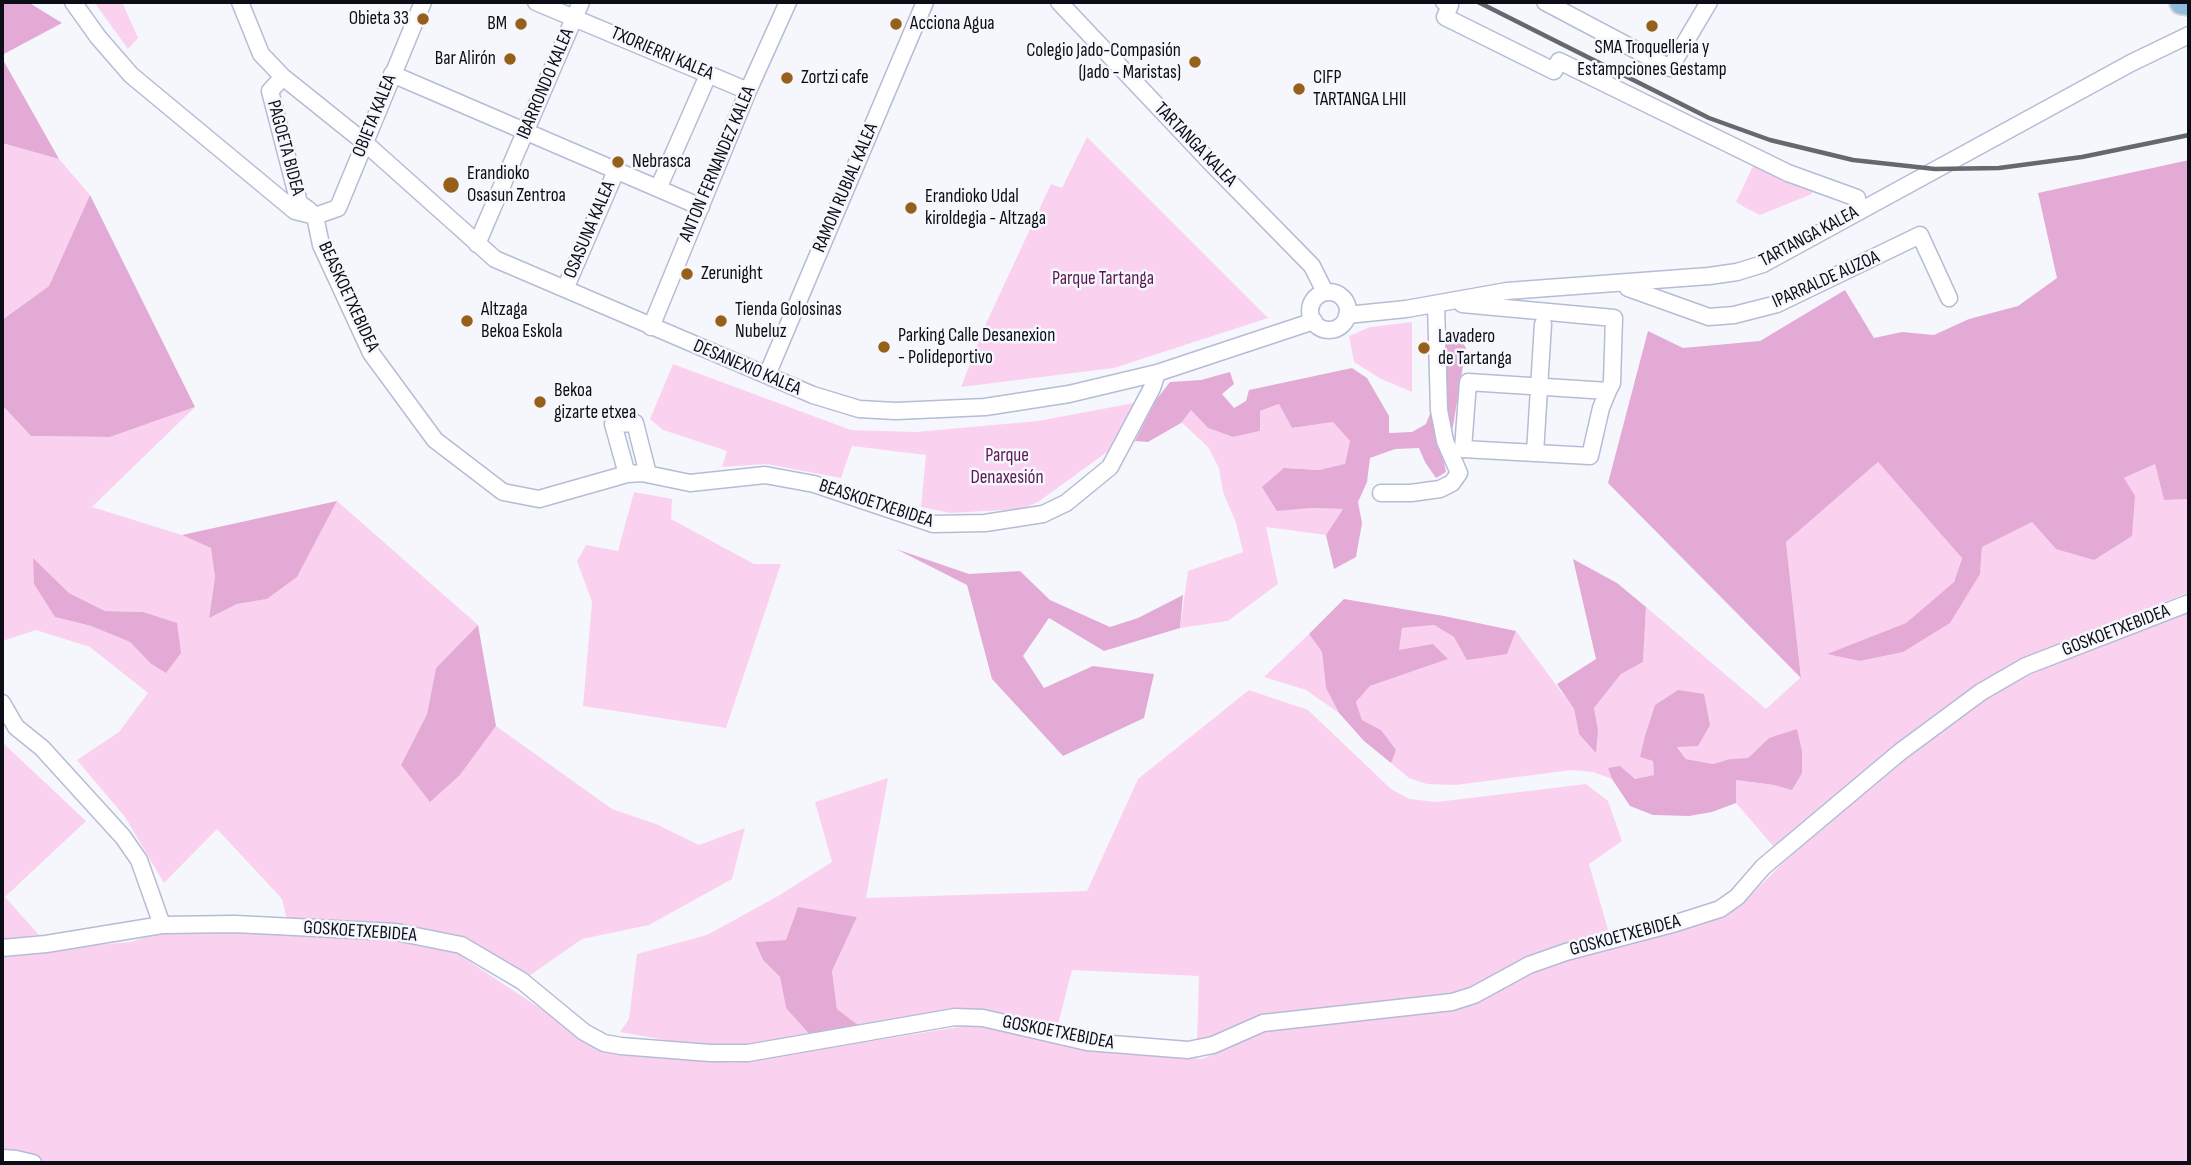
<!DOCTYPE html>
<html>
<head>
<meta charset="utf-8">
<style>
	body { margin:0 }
	#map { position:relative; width:2191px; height:1165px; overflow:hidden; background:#f5f7fc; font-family:"Sofia Sans Condensed",sans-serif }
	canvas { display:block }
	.frame { position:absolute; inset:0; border:4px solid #0b0e16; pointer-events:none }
</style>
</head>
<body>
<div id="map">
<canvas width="2191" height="1165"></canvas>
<div class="frame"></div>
</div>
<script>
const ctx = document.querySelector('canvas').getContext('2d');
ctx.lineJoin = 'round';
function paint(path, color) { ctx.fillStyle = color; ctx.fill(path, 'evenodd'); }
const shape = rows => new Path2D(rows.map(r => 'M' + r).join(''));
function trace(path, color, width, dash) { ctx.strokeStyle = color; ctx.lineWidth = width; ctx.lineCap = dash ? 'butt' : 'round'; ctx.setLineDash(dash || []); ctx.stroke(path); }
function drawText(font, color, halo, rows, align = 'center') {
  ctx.font = font + ' "Sofia Sans Condensed",sans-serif'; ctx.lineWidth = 5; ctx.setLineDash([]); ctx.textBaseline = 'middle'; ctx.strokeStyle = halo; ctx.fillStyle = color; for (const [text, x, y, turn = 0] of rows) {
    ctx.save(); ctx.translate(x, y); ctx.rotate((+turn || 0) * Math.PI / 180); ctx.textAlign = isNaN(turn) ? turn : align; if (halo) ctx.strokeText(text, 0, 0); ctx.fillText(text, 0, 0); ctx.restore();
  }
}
paint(shape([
	[94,2,122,2,138,38,128,49],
	[1087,137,1268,318,1114,368,961,387,983,330,1051,184,1062,188],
	[2,143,59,159,90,195,49,286,2,320],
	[1753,166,1811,188,1812,194,1760,215,1744,207,1736,202],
	[1412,322,1412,392,1381,379,1354,362,1349,336,1370,327],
	[673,364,851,430,916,432,1038,421,1134,403,1107,452,1038,502,1022,509,950,513,921,507,926,455,852,446,841,478,766,464,722,467,727,451,663,430,650,419],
	[1280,404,1292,428,1333,422,1350,441,1345,465,1319,470,1284,468,1311,508,1344,509,1326,535,1266,527,1278,584,1228,621,1180,628,1188,571,1243,552,1236,523,1223,492,1219,468,1208,447,1181,422,1191,410,1208,428,1233,437,1260,431,1260,411],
	[2,405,31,436,110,437,195,407,92,507,182,535,211,547,215,577,209,617,237,604,267,599,297,577,337,501,478,625,436,668,427,714,401,765,430,801,460,775,496,726,612,809,656,824,699,845,745,828,732,879,649,925,582,939,529,976,479,947,287,920,282,899,217,829,164,883,125,817,77,760,119,732,148,693,90,647,36,630,2,641],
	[33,559,69,593,105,611,143,612,150,663,130,642,91,626,55,617],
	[1878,462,1962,557,1954,582,1906,623,1828,654,1858,661,1980,574,1982,547,2032,522,2056,549,2124,478,2155,464,2164,500,2189,499,2189,592,2002,669,1904,739,1774,847,1736,803,1736,780,1774,785,1802,751,1799,740,1769,738,1748,758,1730,759,1713,764,1686,759,1677,746,1710,725,1640,756,1653,761,1654,775,1635,779,1608,768,1612,779,1593,772,1571,770,1456,785,1427,784,1409,778,1391,763,1395,750,1381,730,1362,720,1356,702,1370,686,1448,659,1398,651,1402,628,1434,625,1454,637,1507,653,1516,631,1574,709,1579,734,1598,730,1594,708,1621,674,1643,662,1646,607,1766,709,1801,677,1786,542],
	[634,492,672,499,671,519,754,564,781,564,726,728,583,706,592,602,577,561,586,545,618,551],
	[2189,608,2189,1163,2,1163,2,954,130,942,172,929,407,938,455,952,606,1052,735,1063,978,1024,1081,1048,1202,1059,1272,1028,1462,1005,1548,964,1738,908,1785,861,1905,755,1995,693,2042,669],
	[1309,634,1322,652,1326,688,1339,713,1306,690,1264,677],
	[1249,690,1308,710,1391,789,1409,799,1437,802,1586,784,1608,801,1622,841,1589,864,1609,933,1555,946,1458,994,1197,1041,1199,976,1072,970,1057,1029,972,1010,862,1028,837,1009,832,971,857,917,786,940,755,942,763,960,780,977,786,1008,810,1035,742,1045,682,1043,620,1032,629,1019,637,954,707,935,778,896,832,862,815,802,888,778,866,898,1087,891,1138,779],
	[2,742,86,821,5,897,39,935,2,939]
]), '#fad2f0');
paint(shape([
	[2,2,28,2,62,23,2,55],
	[2,58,59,159,2,143],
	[2189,160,2189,499,2164,500,2155,464,2124,478,2135,496,2132,536,2094,560,2056,549,2032,522,1982,547,1980,574,1950,623,1903,652,1859,661,1827,654,1906,623,1954,582,1962,558,1878,462,1786,542,1801,678,1608,483,1648,331,1683,348,1760,341,1845,290,1874,338,1902,332,1934,335,1969,319,2018,306,2057,278,2038,193],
	[90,195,195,407,110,437,31,436,2,405,2,320,49,286],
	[1457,333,1466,348,1452,432,1443,457,1446,472,1436,478,1425,462,1419,448,1395,449,1370,458,1367,482,1358,502,1362,523,1356,557,1334,569,1326,535,1343,509,1311,508,1277,511,1262,487,1284,468,1319,470,1345,464,1350,441,1333,422,1292,428,1279,404,1260,411,1260,431,1233,437,1208,428,1191,410,1181,423,1148,442,1135,441,1156,400,1170,382,1201,380,1230,372,1234,384,1222,394,1234,408,1246,401,1249,390,1352,368,1367,378,1389,416,1389,433,1412,432,1426,424,1444,378,1446,343],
	[337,501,297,577,267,599,237,604,209,618,215,577,211,548,182,535],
	[896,549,969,574,1020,571,1050,600,1110,627,1138,618,1183,595,1180,628,1104,651,1049,618,1023,656,1044,688,1093,666,1154,674,1144,718,1063,756,992,679,967,585],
	[33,558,69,593,105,611,143,612,177,623,181,653,166,673,150,663,130,642,91,626,55,617,34,584],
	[1573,559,1617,583,1646,607,1643,662,1621,674,1594,708,1598,730,1596,753,1579,734,1574,709,1557,684,1596,659],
	[1344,599,1444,616,1516,631,1507,654,1467,660,1454,637,1434,625,1402,628,1399,650,1433,644,1448,659,1370,686,1356,702,1362,720,1381,730,1396,750,1391,763,1364,741,1339,713,1326,688,1322,652,1309,634],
	[478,625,496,726,460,775,430,802,401,765,427,714,436,668],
	[1678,690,1704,694,1710,725,1698,746,1677,747,1686,759,1713,764,1730,759,1748,758,1769,738,1797,729,1802,751,1802,773,1792,790,1774,785,1736,780,1736,803,1712,812,1689,816,1653,815,1630,806,1612,779,1608,768,1620,766,1635,779,1654,775,1653,761,1640,757,1645,736,1655,705],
	[798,907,857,917,832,971,837,1009,862,1028,810,1035,786,1008,780,977,763,960,755,942,786,940]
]), '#e4aad6');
const street = shape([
	[73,2,98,37,131,75,295,211,315,216],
	[240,2,261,54,283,77,364,142,495,259,813,395,859,409,896,411,985,407,1069,394,1157,373,1314,321],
	[536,2,748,91],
	[1059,2,1214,166,1312,266,1325,292],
	[1444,2,1450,5,1445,17,1554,71,1559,61,1788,173,1857,198],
	[1545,2,1670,68,1709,2],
	[392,74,701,207],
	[283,77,270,91,299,203,310,211],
	[661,182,705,82],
	[315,216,321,245,371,353,435,440,503,492,539,499,627,474,642,473,690,483,765,475,814,484,933,524,985,523,1043,514,1066,503,1110,467,1152,388,1157,373],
	[315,216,338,208,423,2],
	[477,244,581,2],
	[1626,283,1628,288,1709,317,1734,315,1777,304,1920,235,1949,298],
	[565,289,616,171],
	'1310 311a19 19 0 1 1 38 0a19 19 0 1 1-38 0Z',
	[1462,304,1614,318,1612,383,1608,391,1601,408,1590,456,1463,449,1468,382,1608,391],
	[1347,315,1406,309,1507,291,1709,276,1737,272,1763,264,2131,63,2189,35],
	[651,327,748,91,788,2],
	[767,375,925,2],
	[1535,453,1543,324],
	[627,474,613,424,635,423,648,474],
	[1381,493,1411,493,1440,489,1452,483,1459,473,1445,441,1439,410,1436,304],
	[2,703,16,727,42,748,123,837,139,860,162,925],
	[2,948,46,944,162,925,235,924,396,932,461,945,522,981,584,1032,604,1043,621,1046,710,1053,748,1053,955,1017,983,1018,1087,1042,1188,1050,1213,1045,1263,1023,1452,1002,1474,995,1529,965,1566,952,1676,923,1720,909,1737,897,1763,867,1900,752,1981,692,2026,666,2189,603],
	[2,1158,16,1159,33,1163]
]);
const primary = shape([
	[2182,2,2189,3]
]);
trace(street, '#b5bcd6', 19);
trace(primary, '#d3d4d5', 28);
trace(street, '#fff', 16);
trace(primary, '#92bede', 24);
trace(shape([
	[1478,2,1709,118,1770,140,1853,160,1935,169,1999,168,2082,157,2189,135]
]), '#65686f', 4.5);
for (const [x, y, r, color] of [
	[423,19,7,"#97601a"],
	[521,24,7,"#97601a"],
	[896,24,7,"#97601a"],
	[1652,26,7,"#97601a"],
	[510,59,7,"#97601a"],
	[1195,62,7,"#97601a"],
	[787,78,7,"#97601a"],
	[1299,89,7,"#97601a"],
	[618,162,7,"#97601a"],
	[451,185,9,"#97601a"],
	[911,208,7,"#97601a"],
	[687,274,7,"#97601a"],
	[467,321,7,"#97601a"],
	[721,321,7,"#97601a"],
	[884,347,7,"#97601a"],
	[1424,348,7,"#97601a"],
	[540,402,7,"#97601a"]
]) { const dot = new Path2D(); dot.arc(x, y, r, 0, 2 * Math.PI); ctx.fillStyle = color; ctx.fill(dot); trace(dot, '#f5f7fc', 2.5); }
drawText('19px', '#0b0e16', '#f5f7fc', [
	["Obieta 33",409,19,"right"],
	["BM",507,24,"right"],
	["Acciona Agua",910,24],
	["SMA Troquelleria y",1652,48,"center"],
	["Estampciones Gestamp",1652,70,"center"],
	["Colegio Jado-Compasión",1181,51,"right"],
	["(Jado - Maristas)",1181,73,"right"],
	["Bar Alirón",496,59,"right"],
	["Zortzi cafe",801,78],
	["CIFP",1313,78],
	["TARTANGA LHII",1313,100],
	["Nebrasca",632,162],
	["Erandioko",467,174],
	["Osasun Zentroa",467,196],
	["Erandioko Udal",925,197],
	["kiroldegia - Altzaga",925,219],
	["Zerunight",701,274],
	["Altzaga",481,310],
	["Bekoa Eskola",481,332],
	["Tienda Golosinas",735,310],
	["Nubeluz",735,332],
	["Parking Calle Desanexion",898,336],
	["- Polideportivo",898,358],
	["Lavadero",1438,337],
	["de Tartanga",1438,359],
	["Bekoa",554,391],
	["gizarte etxea",554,413]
], 'left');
drawText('19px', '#0b0e16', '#f5f7fc', [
	["TXORIERRI KALEA",662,54,23],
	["IBARRONDO KALEA",546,84,-67],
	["OBIETA KALEA",375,116,-68],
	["TARTANGA KALEA",1195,145,46],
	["PAGOETA BIDEA",285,148,75],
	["ANTON FERNANDEZ KALEA",718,164,-67],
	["RAMON RUBIAL KALEA",846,188,-67],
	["OSASUNA KALEA",590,230,-67],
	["TARTANGA KALEA",1809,237,-28],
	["IPARRALDE AUZOA",1826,280,-24],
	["BEASKOETXEBIDEA",348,297,65],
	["DESANEXIO KALEA",747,368,23],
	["BEASKOETXEBIDEA",876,504,18],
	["GOSKOETXEBIDEA",2116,631,-21],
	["GOSKOETXEBIDEA",360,932,4],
	["GOSKOETXEBIDEA",1625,936,-15],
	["GOSKOETXEBIDEA",1058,1033,11]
]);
drawText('19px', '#5b1950', '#f5f7fc', [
	["Parque Tartanga",1103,279],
	["Parque",1007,456],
	["Denaxesión",1007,478]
]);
</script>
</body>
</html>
